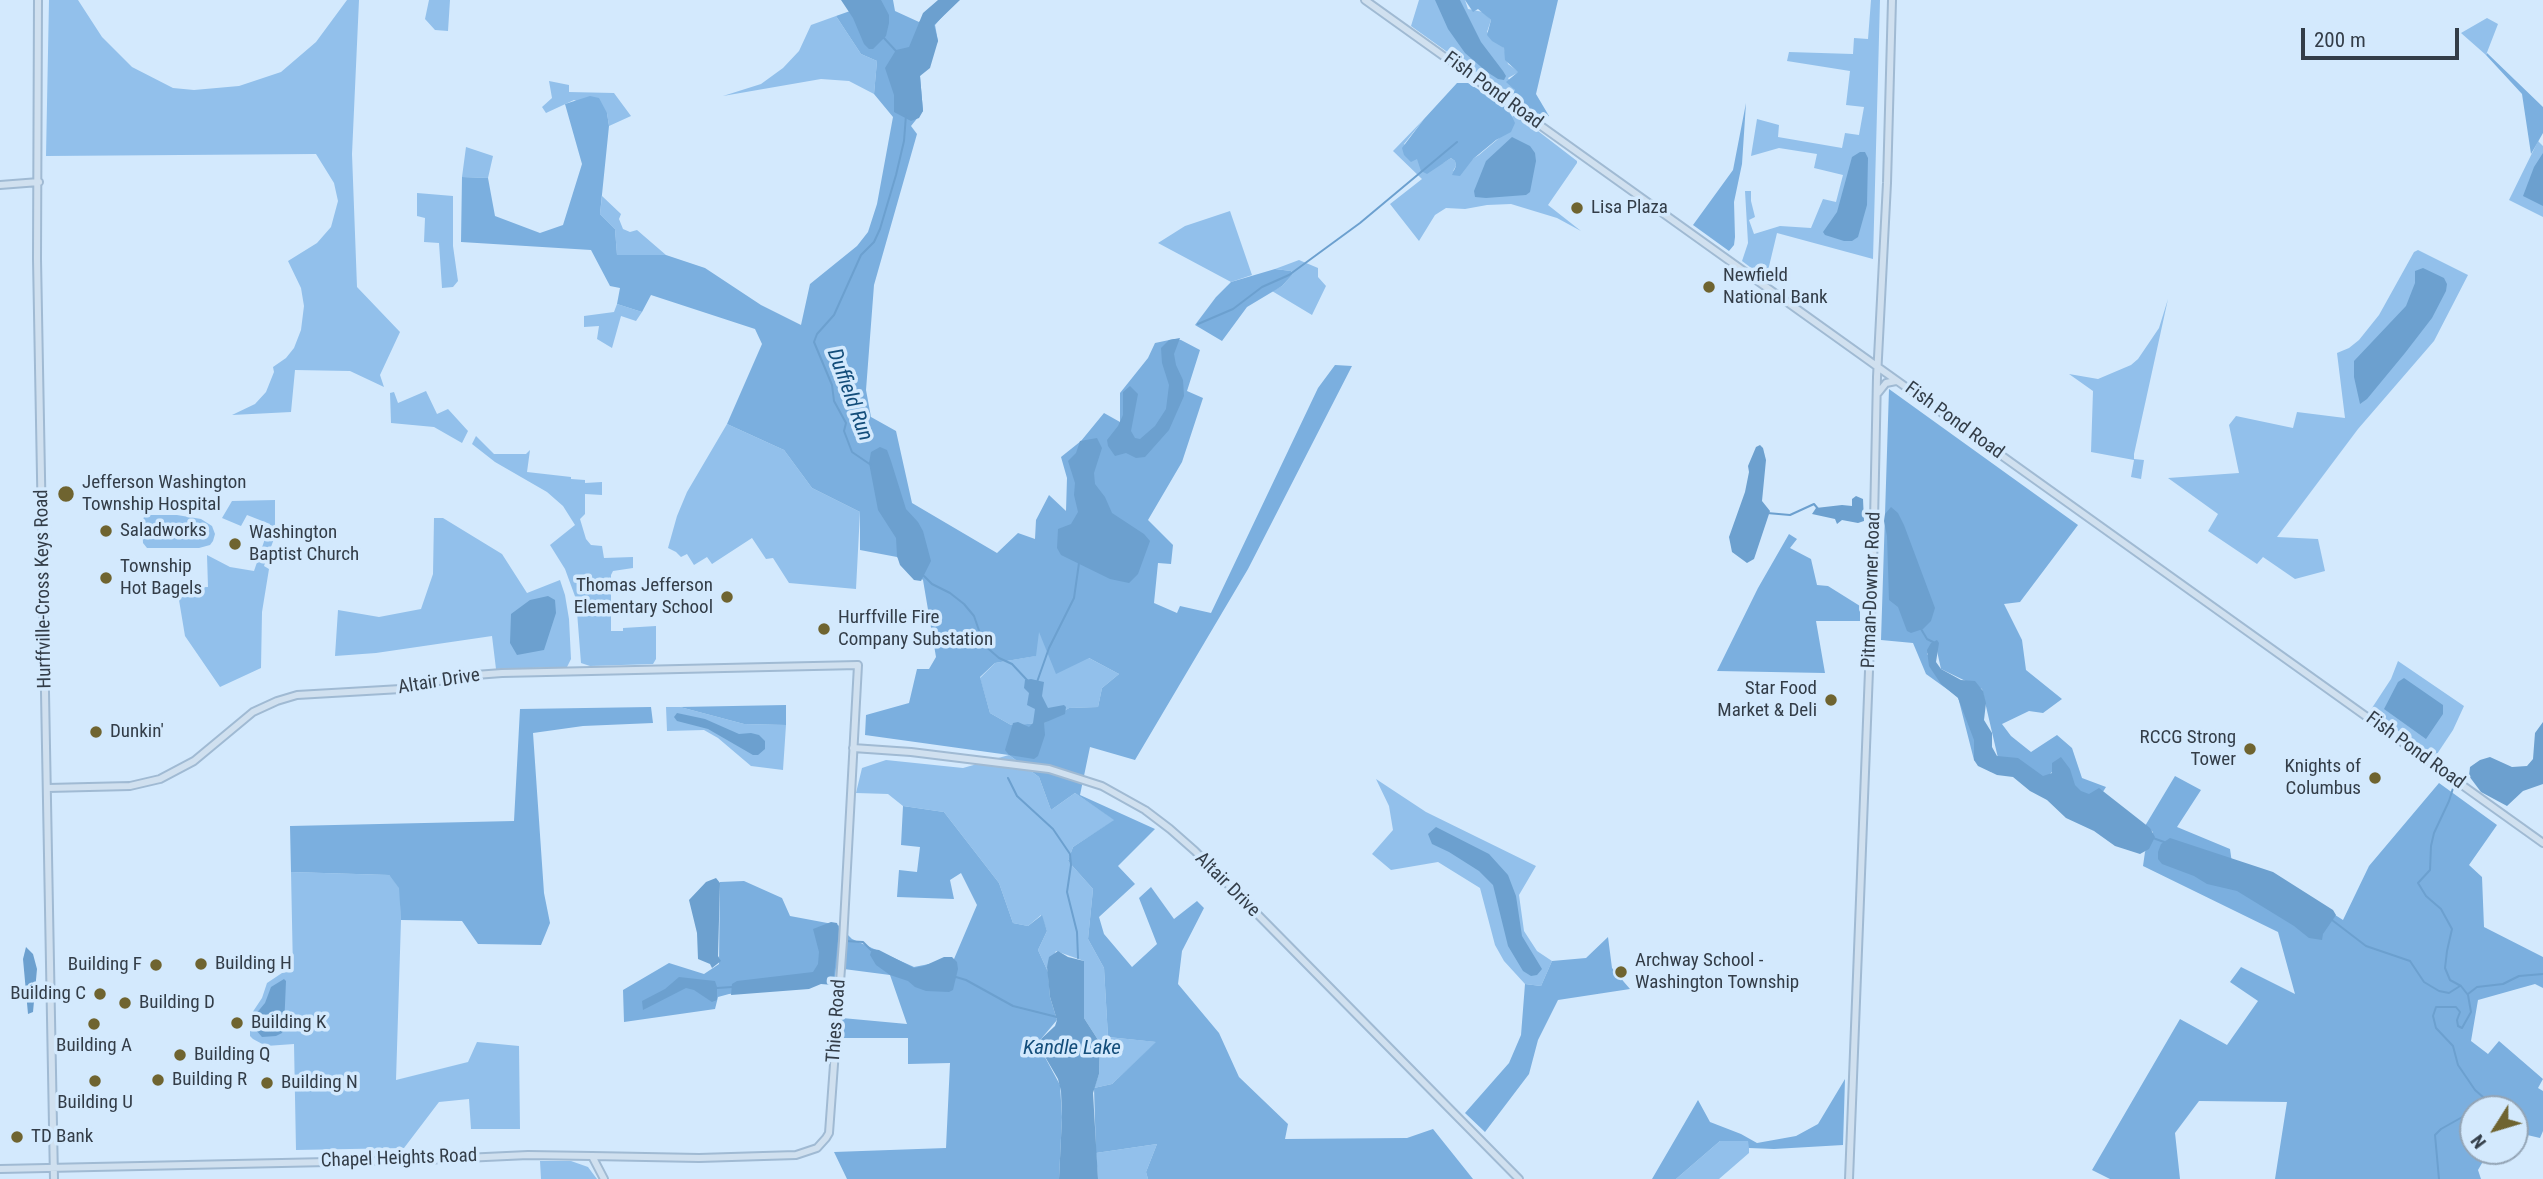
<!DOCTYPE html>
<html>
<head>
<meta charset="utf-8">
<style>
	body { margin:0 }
	#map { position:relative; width:2543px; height:1179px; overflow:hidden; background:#d3e9fd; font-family:"Roboto Condensed",sans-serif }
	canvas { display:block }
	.north { position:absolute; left:2459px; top:1095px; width:70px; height:70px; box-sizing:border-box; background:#d3e9fd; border:2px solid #93a4b5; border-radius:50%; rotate:233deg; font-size:19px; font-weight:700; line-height:28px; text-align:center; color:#333d48 }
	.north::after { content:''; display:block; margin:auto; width:24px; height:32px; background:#6f6430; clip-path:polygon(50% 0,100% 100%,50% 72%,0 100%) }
	.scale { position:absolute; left:2301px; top:28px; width:158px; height:32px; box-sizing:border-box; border:4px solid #333d48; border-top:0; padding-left:9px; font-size:21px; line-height:24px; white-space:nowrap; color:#333d48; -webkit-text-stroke:5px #d3e9fd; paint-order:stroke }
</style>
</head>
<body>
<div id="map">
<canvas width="2543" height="1179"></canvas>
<div class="north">N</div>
<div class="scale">200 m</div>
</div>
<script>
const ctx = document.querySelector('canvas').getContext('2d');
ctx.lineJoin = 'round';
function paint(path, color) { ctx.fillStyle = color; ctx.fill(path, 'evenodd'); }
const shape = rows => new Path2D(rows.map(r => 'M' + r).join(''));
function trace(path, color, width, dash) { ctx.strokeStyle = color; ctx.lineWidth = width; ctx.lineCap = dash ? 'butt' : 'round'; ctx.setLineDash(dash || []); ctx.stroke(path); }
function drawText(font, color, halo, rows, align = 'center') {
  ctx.font = font + ' "Roboto Condensed",sans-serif'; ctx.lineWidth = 7; ctx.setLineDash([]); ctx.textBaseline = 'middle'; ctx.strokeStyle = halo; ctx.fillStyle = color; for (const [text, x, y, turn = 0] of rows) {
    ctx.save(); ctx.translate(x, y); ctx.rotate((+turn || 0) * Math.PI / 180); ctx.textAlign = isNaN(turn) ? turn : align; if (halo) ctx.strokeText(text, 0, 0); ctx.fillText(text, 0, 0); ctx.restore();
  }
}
paint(shape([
	[49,0,78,0,102,37,132,67,173,88,194,90,239,86,281,72,316,42,347,0,359,0,352,154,357,287,400,332,380,375,384,387,350,371,295,370,291,412,232,415,255,404,266,392,274,372,273,367,286,358,294,348,301,330,304,306,301,288,288,261,317,243,331,227,338,201,334,183,316,154,46,156],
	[429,0,450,0,448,31,435,30,425,19],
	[1419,0,1465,0,1468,9,1483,12,1491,20,1487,32,1504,48,1508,64,1519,72,1508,78,1515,90,1512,94,1513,99,1411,26],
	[1871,0,1880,0,1873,259,1777,233,1766,279,1742,261,1748,243,1745,191,1751,191,1751,201,1755,217,1749,220,1754,234,1780,226,1811,228,1823,199,1836,202,1843,175,1814,168,1817,154,1779,148,1751,156,1757,119,1779,125,1778,137,1842,148,1845,133,1859,135,1864,107,1846,105,1850,71,1787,61,1789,52,1853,54,1854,38,1868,39],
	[836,16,861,54,877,61,874,94,849,81,821,79,723,96,761,84,783,68,799,51,811,25],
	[2487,18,2498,24,2486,55,2461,33],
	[549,81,569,85,569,92,614,93,631,116,609,126,607,113,574,100,546,113,542,107,552,98],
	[1508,108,1577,161,1577,163,1548,205,1581,231,1557,218,1511,204,1487,205,1465,209,1446,208,1435,215,1419,241,1390,204,1422,179,1393,151,1424,119,1404,144,1418,158,1443,163,1451,158,1455,161,1456,166,1453,171,1479,155,1505,133,1513,115],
	[2538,141,2543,146,2543,217,2509,200],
	[466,147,493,156,488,178,462,177],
	[417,193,453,196,453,246,458,281,453,287,442,288,439,243,424,242,425,218,417,216],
	[602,196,621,214,619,219,623,229,630,232,637,230,666,255,617,255,615,229,600,214],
	[1230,211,1252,275,1231,282,1158,243,1185,226],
	[2418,250,2468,275,2434,341,2358,429,2277,537,2318,539,2325,571,2295,579,2263,557,2257,564,2208,531,2218,514,2168,478,2239,473,2229,425,2236,416,2293,428,2297,412,2345,418,2337,353,2349,348,2359,340,2379,315,2414,252],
	[1299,260,1318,268,1318,277,1326,286,1312,315,1272,291,1282,286,1293,274,1291,271,1275,269],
	[2168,299,2134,454,2134,459,2144,460,2141,479,2131,477,2134,460,2091,452,2093,391,2069,374,2098,379,2131,365,2138,359,2159,328],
	[617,304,642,312,636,321,621,316,612,348,597,339,599,326,584,327,584,316,614,312],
	[426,391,437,414,448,409,468,431,462,443,434,427,391,423,390,393,394,392,398,403],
	[727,424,784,450,812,488,860,512,856,589,789,583,773,558,766,559,752,538,712,564,707,557,694,565,687,554,681,557,676,552,668,548,677,516,687,492],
	[476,436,494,454,526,454,530,450,527,472,571,477,571,479,585,480,585,483,602,482,602,495,585,494,585,514,580,519,586,539,591,545,602,546,604,558,633,557,633,568,613,571,611,575,611,631,623,631,623,628,656,626,656,659,653,664,590,666,581,663,576,599,565,569,550,545,575,525,563,506,547,492,495,462,472,444],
	[275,500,275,536,264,566,269,569,262,612,261,668,220,687,185,636,177,588,208,587,207,555,230,567,254,571,270,524,247,515,241,526,222,518,232,501],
	[149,515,177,515,201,519,212,526,215,534,213,541,210,545,199,548,147,548,143,543,142,522,144,517],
	[434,518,443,518,502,554,527,593,560,580,565,595,569,619,571,659,567,667,496,669,492,636,376,653,335,656,338,610,379,617,421,609,433,574],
	[1038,631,1119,674,1102,688,1098,707,1069,708,1044,723,1011,725,990,713,980,678,995,663,1035,656],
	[2398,661,2464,706,2453,730,2435,757,2370,711,2391,679],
	[666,707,680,707,744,724,786,725,783,770,751,766,718,738,704,730,667,731],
	[1009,755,1039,777,1051,810,1075,793,1115,820,1073,847,1068,861,1093,889,1088,939,1104,968,1108,1037,1157,1042,1112,1084,1094,1088,1099,1074,1100,1043,1084,1018,1084,961,1056,951,1047,967,1048,972,1038,950,1047,931,1041,915,1028,926,1013,923,999,883,944,812,903,806,888,794,856,793,862,768,886,760,963,768],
	[1376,779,1426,812,1536,866,1519,895,1524,931,1537,951,1552,961,1541,986,1525,984,1504,961,1495,945,1480,888,1438,862,1391,870,1372,854,1393,830,1389,806],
	[291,872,389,875,400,888,401,920,396,1080,468,1062,477,1042,519,1046,520,1129,471,1129,469,1099,439,1102,404,1148,296,1150,294,1044,266,1046,253,1039,250,1036,250,1016,262,998,267,983,282,973,293,971],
	[1720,1141,1749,1141,1749,1153,1719,1179,1676,1179],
	[1157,1144,1146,1172,1148,1179,1098,1179,1096,1153],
	[571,1161,588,1167,597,1179,541,1179,540,1161]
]), '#92c0eb');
paint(shape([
	[881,0,893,0,895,11,919,22,941,0,957,0,935,25,938,41,920,76,923,111,911,126,917,134,874,285,866,390,871,417,896,431,912,503,997,553,1018,533,1035,539,1036,520,1049,495,1066,511,1067,478,1061,457,1081,441,1104,413,1120,422,1120,393,1148,358,1155,343,1174,339,1181,340,1200,350,1187,391,1203,398,1182,462,1148,520,1173,545,1171,564,1158,563,1154,603,1177,613,1180,606,1211,613,1318,388,1335,365,1352,366,1248,569,1135,760,1090,747,1080,795,1155,829,1118,866,1135,884,1099,917,1104,934,1132,967,1157,944,1139,898,1151,887,1174,919,1197,901,1204,908,1182,951,1178,984,1219,1033,1239,1077,1288,1124,1285,1139,1407,1138,1433,1129,1473,1179,1148,1179,1146,1172,1157,1144,1096,1153,1094,1088,1112,1084,1156,1042,1108,1037,1104,968,1088,939,1093,889,1068,861,1073,847,1114,820,1075,793,1051,810,1039,777,1009,755,865,735,866,715,909,703,917,669,929,669,936,657,923,580,897,557,860,550,860,512,812,488,784,450,727,424,762,344,755,329,651,295,642,312,617,304,620,288,610,286,591,250,461,242,462,177,488,178,495,216,540,233,563,225,582,164,565,104,590,96,599,98,607,113,609,126,600,214,615,229,617,255,666,255,705,268,761,305,801,325,810,284,857,246,868,232,877,204,893,117,874,94,877,61,861,54,836,16],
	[1039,632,1056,674,1089,658,1119,674,1102,688,1098,707,1069,708,1044,723,1011,725,990,713,980,677,995,663,1036,656],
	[1465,0,1558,0,1536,94,1549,116,1542,118,1513,99,1512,94,1515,90,1506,82,1518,72,1505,60,1504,48,1492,41,1487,35,1491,20,1478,9,1473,12],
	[2487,53,2543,107,2543,133,2531,154,2522,94,2486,55],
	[1457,83,1468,83,1508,108,1515,123,1511,132,1496,140,1473,159,1460,176,1452,175,1456,166,1455,161,1451,158,1427,174,1421,171,1417,159,1411,162,1404,155,1402,148,1424,119],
	[1746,103,1742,164,1734,202,1735,237,1734,245,1729,251,1693,225,1733,170],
	[1275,269,1291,271,1293,274,1282,286,1247,307,1222,341,1195,325,1216,297,1231,282],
	[1889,389,2078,525,2020,602,2004,604,2022,640,2026,670,2062,699,2043,713,2029,711,2002,724,2011,736,2031,752,2057,735,2072,748,2082,778,2106,787,2099,798,2080,797,2062,762,2045,779,1998,758,1982,689,1941,669,1935,642,1927,654,1969,701,1991,772,1974,760,1958,697,1926,674,1913,643,1881,640],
	[1789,534,1797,539,1790,548,1811,559,1817,585,1828,586,1860,606,1860,621,1816,621,1825,673,1717,671,1758,588],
	[786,705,786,725,744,724,680,707],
	[651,707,653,723,583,726,533,733,544,893,550,923,541,945,478,944,462,921,401,920,399,888,389,875,291,872,290,826,514,821,520,709],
	[2175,776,2201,790,2177,827,2230,849,2232,863,2277,878,2343,920,2369,866,2439,783,2497,825,2469,865,2482,877,2484,927,2543,957,2543,988,2535,984,2478,1000,2471,1041,2488,1054,2499,1041,2543,1079,2538,1088,2543,1091,2543,1131,2540,1138,2523,1134,2515,1136,2515,1109,2473,1109,2473,1151,2489,1151,2478,1170,2481,1179,2275,1179,2287,1102,2199,1101,2175,1133,2180,1179,2110,1179,2092,1170,2180,1019,2227,1045,2258,1001,2230,982,2241,967,2295,994,2278,932,2143,866,2145,852,2153,832,2145,826],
	[903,806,944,812,999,883,1013,923,1028,926,1042,915,1047,931,1038,950,1048,972,1050,997,1057,1020,1041,1039,1040,1048,1060,1085,1062,1117,1059,1179,847,1179,834,1152,946,1148,950,1063,908,1064,908,1038,839,1038,842,1018,907,1024,890,975,836,968,835,981,729,994,718,997,715,1009,624,1022,623,990,669,963,704,974,719,964,720,882,744,881,782,898,790,916,838,925,852,939,914,967,954,959,977,905,961,873,950,880,954,899,897,897,899,870,917,872,920,847,901,845],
	[1608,937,1612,968,1630,989,1558,1000,1538,1040,1529,1074,1485,1132,1465,1113,1509,1063,1521,1035,1525,984,1541,986,1552,961,1586,958],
	[1845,1079,1843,1145,1774,1149,1749,1148,1748,1141,1720,1141,1676,1179,1652,1179,1698,1100,1710,1122,1741,1134,1757,1143,1796,1136,1818,1124]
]), '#7bafdf');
paint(shape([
	[841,0,881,0,889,15,889,23,886,36,873,49,869,49,864,44,853,18],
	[938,0,960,0,934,25,938,41,930,68,920,76,923,111,919,118,911,121,894,112,894,95,885,68,896,50,909,47,923,13],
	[1435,0,1460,0,1481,42,1503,71,1506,76,1504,80,1498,79,1487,72,1465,53,1448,29],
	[1512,137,1530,146,1535,153,1536,161,1530,192,1526,195,1486,198,1475,197,1474,191,1486,161],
	[1860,152,1865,152,1868,158,1867,205,1858,237,1852,241,1844,241,1825,235,1823,232,1837,212,1852,157],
	[2543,153,2543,206,2523,196,2534,167],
	[2423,268,2444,278,2447,284,2446,291,2432,318,2405,353,2367,399,2360,404,2354,377,2354,361,2406,306,2415,283,2415,271],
	[1180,338,1174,354,1176,365,1183,380,1184,396,1169,430,1145,457,1136,458,1126,453,1115,456,1108,446,1107,440,1118,426,1123,415,1123,392,1130,386,1138,394,1131,431,1135,438,1140,439,1155,426,1166,409,1169,385,1162,363,1161,348,1169,340],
	[1097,438,1102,448,1094,473,1095,484,1105,497,1112,513,1144,534,1150,541,1138,574,1129,583,1110,579,1061,555,1057,548,1058,529,1071,524,1078,512,1074,495,1075,483,1068,461,1076,453,1080,441],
	[1760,445,1763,448,1766,460,1762,501,1770,511,1754,559,1747,563,1732,552,1729,537,1745,492,1749,472,1748,466,1756,447],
	[880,447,887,450,891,461,906,509,918,522,923,531,931,561,921,581,914,580,900,565,897,556,896,538,878,510,869,463,871,452],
	[1856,496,1863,499,1864,521,1858,523,1842,520,1837,524,1835,519,1812,514,1816,508,1842,505,1852,506,1852,499],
	[1891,507,1898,513,1904,525,1935,608,1931,621,1923,629,1911,633,1907,631,1898,607,1889,600,1887,536,1884,521,1885,514],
	[548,596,555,600,556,613,544,650,517,655,510,643,511,614,530,600],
	[1937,640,1939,643,1936,662,1941,669,1961,680,1975,681,1983,691,1986,703,1984,720,1992,733,1992,747,1997,756,2018,758,2043,776,2052,773,2052,763,2061,757,2070,769,2075,785,2081,791,2089,794,2099,788,2150,828,2155,837,2149,849,2140,854,2115,846,2094,831,2066,818,2047,800,2030,791,2013,777,1997,775,1978,766,1974,760,1974,740,1958,698,1941,684,1929,666,1927,650,1931,643],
	[2404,678,2443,705,2443,714,2426,739,2384,709,2398,682],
	[1031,679,1044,682,1042,696,1048,708,1064,705,1066,707,1065,714,1044,723,1045,735,1038,756,1034,759,1009,755,1005,750,1013,723,1018,722,1029,727,1033,723,1035,709,1027,705,1029,693,1024,688,1025,680],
	[677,713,705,719,739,734,751,733,759,735,765,741,765,749,758,755,753,755,708,729,677,721,674,717],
	[2543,722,2543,784,2523,791,2507,806,2481,792,2469,776,2470,767,2480,760,2490,757,2512,767,2527,766,2533,759,2535,733],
	[1436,827,1489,854,1508,875,1516,896,1522,936,1542,969,1537,975,1531,976,1523,971,1508,946,1493,885,1479,871,1449,852,1432,844,1428,834],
	[2170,838,2273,872,2333,910,2336,915,2323,934,2322,940,2309,938,2294,926,2237,891,2207,884,2194,876,2162,864,2158,859,2158,852,2161,844],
	[716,878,720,883,718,956,721,961,712,968,710,964,698,959,697,933,689,900,706,882],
	[831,922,837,923,839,929,833,985,821,984,809,989,731,995,732,984,737,981,813,972,818,964,819,952,813,929],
	[26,947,33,954,37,969,33,1012,28,1014,23,959],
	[872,949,879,950,914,968,924,966,944,957,952,957,957,962,958,969,953,990,949,992,926,991,915,987,908,981,890,975,876,965,870,955],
	[1058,951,1068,957,1084,961,1084,1018,1100,1043,1099,1074,1093,1093,1098,1179,1059,1179,1062,1117,1061,1091,1058,1079,1040,1048,1041,1039,1055,1026,1057,1020,1050,997,1047,967,1049,957],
	[679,977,715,981,717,987,717,1000,712,1002,694,990,686,988,643,1010,642,1001,665,989],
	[284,979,286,981,284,1028,282,1033,276,1036,262,1037,256,1030,255,1015,265,1003,271,987]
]), '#6ca0cf');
trace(shape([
	[883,37,896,51],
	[1198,324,1233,309,1262,287,1289,275,1360,223,1457,142],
	[871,465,852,452,844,431,846,423,834,401,832,385,814,342,817,334,834,315,861,255,874,242,880,229,896,175,904,141,906,115],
	[1767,513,1790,515,1814,504,1819,510],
	[924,576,932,584,950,593,964,604,974,616,984,645,999,658,1012,664,1027,680],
	[1921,629,1927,639,1933,642],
	[1037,682,1049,648,1074,598,1079,563],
	[1008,778,1017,796,1053,829,1070,854,1071,865,1067,892,1077,932,1078,958],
	[2454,785,2449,801,2434,833,2431,846,2430,870,2418,883,2426,896,2441,909,2452,929,2447,951,2445,968,2450,980,2461,986,2468,995,2471,1012,2462,1028,2458,1026,2457,1020,2460,1012,2456,1007,2436,1007,2433,1016,2436,1028,2453,1046,2458,1065,2475,1090,2483,1097,2481,1105,2476,1109],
	[2153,838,2164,842],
	[2332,920,2366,946,2410,961,2424,982,2439,991,2449,993,2460,986],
	[845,941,863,942,871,950],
	[956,977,966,980,1013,1006,1057,1017],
	[717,988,732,987],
	[2468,994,2477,987,2503,984,2519,976,2543,974],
	[2439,1179,2435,1135,2441,1129,2473,1111]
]), '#6ca0cf', 2);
const secondary = shape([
	[38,0,37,259,54,1179],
	[1365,0,2543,843],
	[0,185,39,182],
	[1878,393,1886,383,1896,381],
	[853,748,911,752,1049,769,1102,786,1145,810,1170,829,1195,851,1519,1179],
	[48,788,130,786,160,779,194,761,253,712,277,701,297,695,401,689,462,676,502,673,858,665,843,941,829,1133,826,1138,817,1148,796,1155,699,1158,592,1156],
	[0,1169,422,1160,528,1155,592,1156,604,1179],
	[1849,1179,1873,569,1877,377,1887,183,1892,0]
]);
trace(secondary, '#a0bad3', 10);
trace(secondary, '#d0e0ef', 6);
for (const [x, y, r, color] of [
	[1577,208,7,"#6f6430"],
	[1709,287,7,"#6f6430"],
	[66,494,9,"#6f6430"],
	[106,531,7,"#6f6430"],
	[235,544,7,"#6f6430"],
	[106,578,7,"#6f6430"],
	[727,597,7,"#6f6430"],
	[824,629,7,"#6f6430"],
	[1831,700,7,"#6f6430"],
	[96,732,7,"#6f6430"],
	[2250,749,7,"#6f6430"],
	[2375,778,7,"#6f6430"],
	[201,964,7,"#6f6430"],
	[156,965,7,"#6f6430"],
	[1621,972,7,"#6f6430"],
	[100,994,7,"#6f6430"],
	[125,1003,7,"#6f6430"],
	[237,1023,7,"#6f6430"],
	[94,1024,7,"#6f6430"],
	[180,1055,7,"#6f6430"],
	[158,1080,7,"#6f6430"],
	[95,1081,7,"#6f6430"],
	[267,1083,7,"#6f6430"],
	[17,1137,7,"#6f6430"]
]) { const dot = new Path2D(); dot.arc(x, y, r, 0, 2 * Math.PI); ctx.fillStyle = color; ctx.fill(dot); trace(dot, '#d3e9fd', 2.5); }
drawText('19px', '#333d48', '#d3e9fd', [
	["Fish Pond Road",1493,91,36],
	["Fish Pond Road",1954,421,36],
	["Hurffville-Cross Keys Road",44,589,-91],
	["Pitman-Downer Road",1872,590,-88],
	["Altair Drive",439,682,-9],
	["Fish Pond Road",2415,751,36],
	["Altair Drive",1227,885,45],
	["Thies Road",837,1021,-86],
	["Chapel Heights Road",399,1159,-2]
]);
drawText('19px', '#333d48', '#d3e9fd', [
	["Lisa Plaza",1591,208],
	["Newfield",1723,276],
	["National Bank",1723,298],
	["Jefferson Washington",82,483],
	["Township Hospital",82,505],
	["Saladworks",120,531],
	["Washington",249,533],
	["Baptist Church",249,555],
	["Township",120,567],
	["Hot Bagels",120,589],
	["Thomas Jefferson",713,586,"right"],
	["Elementary School",713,608,"right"],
	["Hurffville Fire",838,618],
	["Company Substation",838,640],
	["Star Food",1817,689,"right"],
	["Market & Deli",1817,711,"right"],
	["Dunkin'",110,732],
	["RCCG Strong",2236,738,"right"],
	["Tower",2236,760,"right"],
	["Knights of",2361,767,"right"],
	["Columbus",2361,789,"right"],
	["Archway School -",1635,961],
	["Washington Township",1635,983],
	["Building H",215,964],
	["Building F",142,965,"right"],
	["Building C",86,994,"right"],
	["Building D",139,1003],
	["Building K",251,1023],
	["Building A",94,1046,"center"],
	["Building Q",194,1055],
	["Building R",172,1080],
	["Building N",281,1083],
	["Building U",95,1103,"center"],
	["TD Bank",31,1137]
], 'left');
drawText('italic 21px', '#134d7a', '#d3e9fd', [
	["Duffield Run",849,395,70],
	["Kandle Lake",1072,1049]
]);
</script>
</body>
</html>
